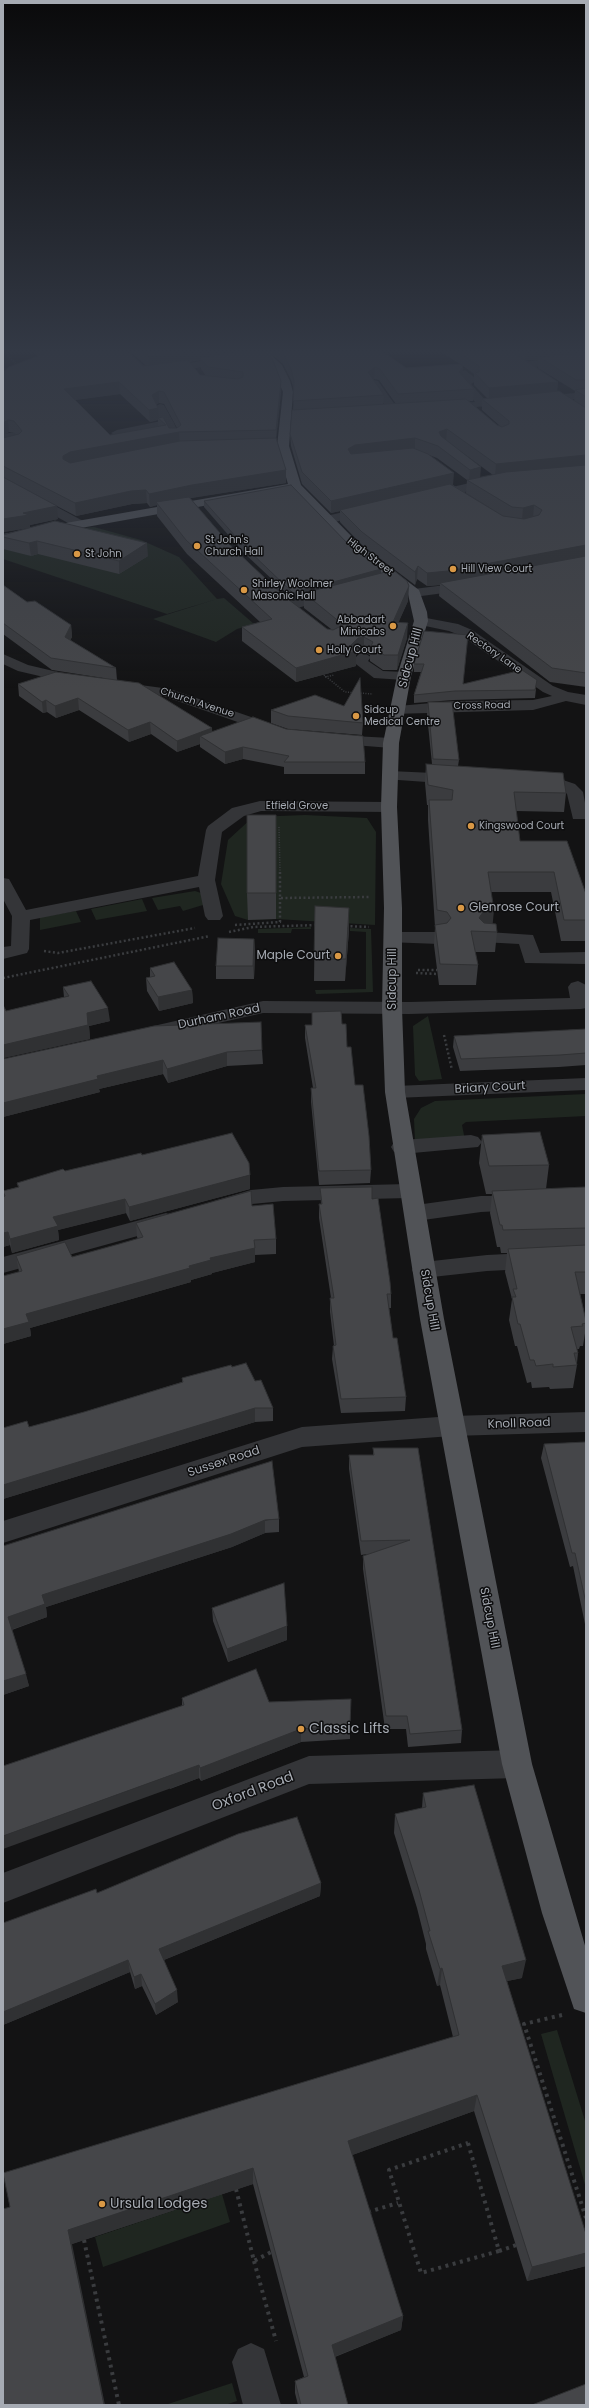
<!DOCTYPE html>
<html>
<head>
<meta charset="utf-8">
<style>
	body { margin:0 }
	#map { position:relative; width:589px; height:2408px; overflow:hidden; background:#131314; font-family:Poppins,sans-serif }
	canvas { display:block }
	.frame { position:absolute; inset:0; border:4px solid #a6abb3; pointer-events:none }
</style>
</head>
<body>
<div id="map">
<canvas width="589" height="2408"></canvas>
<div class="frame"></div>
</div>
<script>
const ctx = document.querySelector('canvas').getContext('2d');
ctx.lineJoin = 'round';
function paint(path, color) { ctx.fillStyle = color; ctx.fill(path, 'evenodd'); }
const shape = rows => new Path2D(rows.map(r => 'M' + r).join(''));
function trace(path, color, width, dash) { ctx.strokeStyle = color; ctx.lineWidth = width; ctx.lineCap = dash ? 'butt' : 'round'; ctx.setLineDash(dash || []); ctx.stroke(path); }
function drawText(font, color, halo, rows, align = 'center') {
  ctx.font = font + ' Poppins,sans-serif'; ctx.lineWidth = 3; ctx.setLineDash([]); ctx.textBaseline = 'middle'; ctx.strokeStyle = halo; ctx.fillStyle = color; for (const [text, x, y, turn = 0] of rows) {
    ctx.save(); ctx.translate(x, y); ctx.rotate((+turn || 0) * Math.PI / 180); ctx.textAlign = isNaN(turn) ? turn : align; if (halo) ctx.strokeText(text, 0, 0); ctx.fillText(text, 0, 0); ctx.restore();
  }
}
paint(shape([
	[94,527,141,540,179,557,217,599,224,598,254,624,237,629,216,642,153,619,217,599,167,614,3,559,3,546,60,530],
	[305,815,367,818,376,832,375,925,276,919,248,920,235,916,221,884,228,840,253,817],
	[195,891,201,893,205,900,203,905,183,911,180,906,158,910,152,898],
	[142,899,147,911,96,920,91,909],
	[76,911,81,922,40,930,40,917],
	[311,927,311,929,292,929,291,933,258,933,258,929],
	[350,928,371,929,373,992,316,994,315,990,366,989,366,932,350,931],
	[428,1016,442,1079,419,1081,415,1075,413,1026],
	[586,1094,586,1116,466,1122,462,1125,465,1140,415,1142,414,1119,421,1108,435,1101],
	[557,2030,586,2124,586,2188,541,2034],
	[222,2194,230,2222,103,2267,95,2237],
	[232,2383,237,2401,225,2405,165,2405]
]), '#1f2620');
trace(shape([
	[4,352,18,366],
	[324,675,345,692,373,694],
	[325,677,334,675],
	[279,827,280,873]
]), '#3a3c3f', 1.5, [1, 1.5]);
trace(shape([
	[280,872,280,898,369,897],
	[235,925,280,922,280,898],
	[346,926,369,927],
	[229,932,253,927,317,925],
	[44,951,58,953,195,928],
	[418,970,437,970],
	[416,973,438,974],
	[3,978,210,936],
	[444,1035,452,1070]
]), '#3a3c3f', 2.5, [2, 2.5]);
trace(shape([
	[562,2015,524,2024,586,2218],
	[468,2143,499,2251,421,2273,389,2170,468,2143],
	[236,2189,254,2261,273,2251],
	[368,2212,398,2203],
	[84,2240,119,2405],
	[499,2251,519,2244],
	[254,2261,276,2341]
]), '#3a3c3f', 4, [3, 4.5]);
paint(shape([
	[118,352,129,352,149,370,230,356,235,359,230,362,147,377,143,376,118,352],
	[580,355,586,356,586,362,524,368,519,365,524,362,580,355],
	[465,370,478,380,471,384,486,401,586,392,586,398,440,410,438,408,444,405,475,402,459,382,465,379,460,373,465,370],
	[374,380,378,381,398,409,398,413,390,413,369,383,374,380],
	[160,404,164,405,174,423,180,437,178,439,170,439,164,427,117,436,111,433,117,430,161,421,154,407,160,404],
	[15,432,21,435,19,437,3,440,3,434,15,432],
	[496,477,502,481,500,484,430,500,424,496,426,493,496,477],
	[3,478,85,522,87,525,81,529,77,528,3,487,3,478],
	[369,506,373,507,375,510,373,513,326,524,320,520,322,517,369,506],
	[469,582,474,583,476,586,474,589,414,597,407,593,414,589,469,582],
	[272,585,277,586,293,601,333,590,340,594,338,597,290,610,285,609,267,592,265,589,267,586,272,585],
	[421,617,458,624,472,630,553,686,568,692,586,695,586,705,566,701,533,710,393,714,390,711,398,706,454,701,533,700,552,696,543,692,462,636,449,631,416,624,414,621,421,617],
	[364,653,371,657,368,661,383,671,404,672,411,676,404,680,374,678,352,661,359,654,364,653],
	[3,654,28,665,83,678,85,681,78,685,18,671,3,664,3,654],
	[118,682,170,689,280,727,283,730,275,735,163,696,113,689,111,686,118,682],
	[334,735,391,738,399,743,391,748,328,743,326,740,334,735],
	[390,771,455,774,461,776,463,779,461,782,455,784,384,779,382,776,384,773,390,771],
	[535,778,560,779,575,784,583,792,586,808,585,819,573,819,567,794,563,790,529,786,527,783,529,780,535,778],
	[260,801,389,802,395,803,397,807,395,811,389,812,261,811,244,816,222,832,215,880,223,916,220,920,208,920,205,916,199,887,30,920,29,949,27,953,3,959,3,947,11,946,12,916,3,899,3,878,9,879,26,910,198,876,206,830,208,826,232,808,260,801],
	[393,932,439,932,445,934,448,938,445,942,439,944,387,942,384,938,387,934,393,932],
	[488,932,533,935,540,953,586,952,586,964,525,963,519,944,482,942,479,938,482,934,488,932],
	[578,981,586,985,586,1008,581,1009,409,1014,263,1013,156,1037,149,1035,146,1031,149,1027,263,1001,409,1002,570,998,568,987,571,983,578,981],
	[586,1078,586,1090,395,1098,388,1097,385,1092,388,1087,395,1086,586,1078],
	[471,1135,478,1137,482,1142,478,1147,402,1154,394,1152,391,1147,394,1142,402,1140,471,1135],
	[409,1184,417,1186,420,1191,417,1196,409,1198,283,1201,252,1204,222,1214,214,1211,211,1206,214,1201,251,1190,283,1187,409,1184],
	[481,1196,520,1196,528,1198,531,1203,528,1208,520,1210,481,1212,416,1221,408,1218,405,1213,408,1208,416,1205,481,1196],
	[166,1213,174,1216,177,1221,174,1226,3,1273,3,1257,166,1213],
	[586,1250,586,1266,487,1271,423,1278,415,1276,412,1270,415,1264,423,1262,487,1255,586,1250],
	[586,1412,586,1432,452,1436,302,1447,3,1543,3,1521,302,1427,452,1416,586,1412],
	[517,1750,527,1754,532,1764,527,1774,517,1778,309,1784,3,1903,3,1873,309,1756,517,1750],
	[251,2343,264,2349,281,2405,243,2405,232,2362,238,2349,251,2343]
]), '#343538');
paint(shape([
	[258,352,268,352,282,365,290,381,293,392,289,446,301,485,361,546,419,590,427,612,428,621,411,676,399,743,397,807,402,908,402,1008,405,1092,444,1319,532,1764,586,1949,586,2013,574,2009,542,1913,502,1764,420,1319,385,1092,382,1008,384,908,381,807,383,743,397,676,414,621,408,594,351,552,292,490,3,542,3,534,288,484,277,446,283,392,273,368,258,352]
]), '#515357');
paint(shape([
	[33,352,128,352,143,366,146,366,131,352,266,352,281,392,276,438,286,470,286,483,190,498,232,547,284,596,327,629,331,629,304,608,304,596,293,599,244,553,204,507,204,501,350,546,381,569,381,573,408,601,398,623,407,638,397,670,383,670,370,661,370,655,364,652,358,653,356,655,356,666,296,682,242,641,242,627,260,622,187,554,157,516,157,505,150,507,147,503,132,504,76,516,26,490,58,519,30,525,30,527,148,556,119,574,38,554,31,556,3,549,3,535,28,528,3,532,3,372,38,356],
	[200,360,201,369,206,376,200,375,189,362],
	[120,394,150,422,158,420,158,427,110,435,75,400],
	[159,403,164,404,177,428,169,428,159,417,156,404],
	[9,432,15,433,17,435,5,438,5,434],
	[269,352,383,352,406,368,460,364,441,352,586,352,586,687,550,682,439,596,440,585,427,586,417,579,415,585,362,545,340,522,340,511,331,513,302,484,291,446,290,434,293,410,294,390,291,380,283,364],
	[526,360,538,360,538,368,575,391,574,401,557,391,558,382],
	[463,366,474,374,474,385,487,398,482,399,482,410,500,426,497,425,469,401,473,401,474,389,463,376],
	[374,379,379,380,396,404,383,404,384,395,373,380],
	[456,448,493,475,480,478],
	[429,455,437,458,467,480,466,493,504,516,453,485],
	[3,585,27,602,71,625,72,637,70,640,116,668,117,680,212,728,212,731,365,762,365,774,284,774,284,767,243,759,225,764,200,747,200,744,177,752,151,734,129,742,79,710,56,718,47,712,43,713,19,696,18,684,103,678,52,670,3,634],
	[424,631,463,684,536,689,535,698,454,700,414,703,414,695,421,672,414,672,414,664],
	[428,702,459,760,458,766,566,793,564,812,516,811,520,841,586,894,586,941,561,941,551,892,491,892,492,924,497,932,495,952,475,952,478,965,476,985,439,985,434,945,435,927,428,820,428,805,427,805,425,783,426,764,432,764,427,715],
	[271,710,363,723,362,735,288,729,271,723],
	[276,815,276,919,248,920,247,893],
	[315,906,349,930,345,981,314,981],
	[254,939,255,952,254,979,216,979,216,966],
	[150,968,192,990,193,1003,159,1011,147,991,146,978,150,977],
	[63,987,110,1021,89,1026,90,1039,3,1058,3,1005,6,1011,64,997],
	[312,1012,342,1024,347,1047,371,1170,370,1183,319,1185,311,1102,311,1088,313,1088,305,1038,305,1025,312,1025],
	[586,1029,586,1065,559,1067,460,1071,453,1047,454,1036],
	[262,1050,263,1064,227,1066,168,1083,163,1074,99,1089,100,1092,3,1117,3,1059],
	[482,1135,549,1165,546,1189,586,1187,586,1294,580,1294,586,1321,586,1327,583,1346,580,1346,579,1349,577,1349,578,1353,577,1363,577,1365,573,1388,550,1389,549,1387,532,1388,531,1382,527,1383,517,1346,515,1346,509,1320,512,1299,505,1272,507,1253,501,1253,500,1247,497,1247,490,1213,492,1194,486,1194,479,1163],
	[142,1155,250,1189,130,1221,126,1213,58,1230,59,1240,12,1253,10,1245,3,1247,4,1196,3,1191,18,1187,17,1183,65,1171],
	[320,1188,372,1199,391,1294,391,1308,389,1308,393,1338,406,1397,405,1411,341,1413,332,1359,333,1346,334,1346,330,1312,330,1298,331,1298,319,1218,319,1204,321,1204],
	[252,1206,276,1239,276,1254,255,1255,255,1262,212,1273,212,1274,191,1280,191,1282,30,1328,31,1336,3,1344,3,1276,19,1272,16,1256,72,1257,138,1239,137,1237,136,1223],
	[182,1378,255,1381,273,1408,273,1421,255,1422,3,1499,3,1428,29,1427,84,1412,182,1382],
	[586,1442,586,1629,573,1566,570,1567,541,1458,544,1444],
	[373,1448,418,1448,462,1730,461,1743,408,1747,406,1729,385,1729,363,1569,363,1556,368,1554,361,1555,349,1469,349,1455,373,1455],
	[279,1519,279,1532,265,1533,232,1547,46,1607,47,1617,12,1630,29,1686,3,1695,3,1546],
	[212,1608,287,1640,228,1662,213,1621],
	[182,1698,350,1726,350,1739,301,1742,201,1781,199,1778,170,1789,182,1706],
	[423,1793,522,1978,507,1981,586,2266,527,2281,474,2111,352,2155,403,2316,401,2330,335,2357,348,2405,298,2405,295,2393,295,2381,304,2377,253,2184,72,2244,10,2207,453,2037,440,1985,437,1986,426,1949,426,1944,417,1908,394,1833,395,1814,422,1808],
	[321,1883,320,1896,164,1960,178,2002,156,2015,142,1986,135,1989,130,1972,3,2025,3,1923,97,1893]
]), '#3b3c3f');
paint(shape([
	[182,352,250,352,200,358,200,360,149,368,149,357],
	[526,352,586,352,586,356,539,357,538,360,525,360],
	[375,367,374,379,368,384,368,372],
	[463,367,463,379,459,372],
	[281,381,281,392,276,442,276,430],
	[119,382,120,394,65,401,64,389],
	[558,382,557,393,489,399,489,388],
	[159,391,159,403,153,407,152,395],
	[158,408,159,418,158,418,158,420,150,422,149,410],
	[8,420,9,432,5,434,6,440,3,442,3,423],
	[447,429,446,441,438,444,439,432],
	[179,432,180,445,64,471,63,456,70,452],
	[415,438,415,450,348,461,348,449,355,445],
	[586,455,586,467,495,476,496,464],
	[481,467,480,479,469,482,470,470],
	[286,470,286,483,192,498,158,505,156,502,157,505,150,507,149,494,192,485],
	[454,473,453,485,341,511,340,510,340,511,331,513,331,501],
	[146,490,147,503,132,504,76,516,75,503,131,491],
	[534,505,533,518,522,520,523,508],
	[57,506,58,519,30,525,30,528,3,532,3,519,23,513],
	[37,541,38,554,31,556,29,543],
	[147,543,148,556,119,574,119,561],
	[586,545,586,558,440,583,440,585,427,586,427,573],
	[418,566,417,579,415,585,415,572],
	[381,569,381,576,304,593,304,596,293,599,293,593],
	[409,586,408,601,392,637,393,622],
	[408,623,407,638,397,670,398,655],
	[71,625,72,637,66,649,65,637],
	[364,637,364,652,358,653,356,655,356,666,296,682,296,668,351,645,358,638],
	[78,698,79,710,56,718,55,706],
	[46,700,47,712,43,713,42,702],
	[150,722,151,734,129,742,128,730],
	[212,728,213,740,200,736,200,744,177,752,177,741],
	[243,747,243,759,225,764,225,752],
	[349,908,349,930,345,981,346,959],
	[494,910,492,931,488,932,479,918,483,912],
	[254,939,255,952,254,979,253,966],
	[192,990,193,1003,159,1011,158,997],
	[108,1008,110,1021,89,1026,90,1039,3,1058,3,1045,87,1013],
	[227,1052,227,1066,168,1083,167,1069],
	[163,1060,163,1074,99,1089,100,1092,3,1117,3,1103,97,1076],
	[250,1175,250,1189,130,1221,129,1207],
	[125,1199,126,1213,58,1230,59,1240,12,1253,10,1239,53,1217],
	[8,1232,10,1245,3,1247,3,1233],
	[255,1248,255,1262,212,1273,212,1274,191,1280,191,1282,30,1328,31,1336,3,1344,3,1329,26,1314,189,1266,210,1258],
	[255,1408,255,1422,3,1499,3,1485],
	[265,1520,265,1533,232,1547,46,1607,47,1617,10,1630,8,1617,42,1595],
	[287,1626,287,1640,228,1662,227,1649],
	[26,1674,29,1686,3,1695,3,1681],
	[301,1729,301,1742,201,1781,200,1768],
	[199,1765,199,1778,3,1849,3,1836],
	[321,1883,320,1896,161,1961,159,1949],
	[128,1960,130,1972,3,2025,3,2012],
	[526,1960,522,1978,498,1983,502,1966],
	[442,1968,440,1985,437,1986,440,1969],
	[141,1974,142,1986,135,1989,134,1977],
	[177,1990,178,2002,156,2015,155,2004],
	[477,2095,474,2111,347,2157,348,2141],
	[253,2168,253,2184,72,2244,105,2405,104,2405,68,2230],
	[586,2253,586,2266,527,2281,532,2267],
	[403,2316,401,2330,331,2358,332,2345]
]), '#303133');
const building = shape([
	[44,352,128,352,143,366,188,360,200,375,238,379,243,377,243,372,208,367,200,358,235,352,266,352,272,358,281,381,276,430,179,432,70,452,63,456,63,459,70,463,180,441,276,438,286,470,192,485,149,494,146,490,131,491,75,503,3,466,3,438,19,434,22,431,14,421,8,420,3,423,3,372,9,367,46,353,44,352],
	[119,382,149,410,158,408,152,395,159,391,164,392,181,425,177,428,169,428,163,417,158,418,166,425,110,435,64,389,119,382],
	[143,352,182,352,149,357,143,352],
	[282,352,383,352,406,368,461,364,463,367,459,372,474,389,398,394,380,369,375,367,368,372,384,395,293,401,294,381,291,369,283,353,282,352],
	[458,352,512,352,558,382,489,388,475,373,479,372,479,366,458,352],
	[586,353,586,380,576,380,539,357,586,353],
	[586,388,586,397,575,390,586,388],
	[559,391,586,408,586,455,496,464,447,429,439,432,441,436,481,467,470,470,438,446,415,438,355,445,348,449,351,454,413,448,428,454,454,473,331,501,302,472,290,434,292,410,466,399,497,425,502,427,509,424,509,421,482,399,559,391],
	[586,465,586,545,448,571,427,573,418,566,415,572,362,532,340,510,450,484,503,516,524,519,539,515,542,510,534,505,523,508,512,507,467,480,506,472,586,465],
	[3,477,57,506,23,513,29,515,3,519,3,477],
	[291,485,350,546,381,569,293,593,244,546,204,501,291,485],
	[189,497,232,547,284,596,327,629,333,630,341,626,341,623,304,593,393,570,407,581,409,586,393,622,408,623,398,655,384,655,371,646,373,642,364,637,358,638,351,645,356,651,296,668,242,627,272,619,186,540,156,502,189,497],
	[55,521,147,543,119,561,37,541,29,543,3,537,3,535,55,521],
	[586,556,586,673,552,668,440,583,586,556],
	[3,585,27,602,35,601,71,625,65,637,116,668,51,658,3,623,3,585],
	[424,631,468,635,463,684,522,670,537,680,535,690,455,691,414,695,424,664,414,664,424,631],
	[56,672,139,683,212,728,177,741,150,722,128,730,78,698,55,706,46,700,42,702,18,684,56,672],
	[360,678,363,723,288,716,271,710,315,695,344,706,360,678],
	[428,702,452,702,459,760,433,759,428,702],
	[253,717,286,729,363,736,365,762,284,762,289,756,243,747,225,752,200,736,253,717],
	[426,764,563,773,566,793,514,792,520,841,567,841,586,894,586,920,564,920,554,872,488,872,494,910,483,912,479,918,484,923,496,924,497,932,471,931,478,965,440,964,435,925,447,923,451,918,447,912,437,910,429,800,452,800,453,790,428,785,426,764],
	[247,815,276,815,276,893,247,893,247,815],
	[315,906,349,908,346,959,314,959,315,906],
	[218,938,254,939,253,966,216,966,218,938],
	[174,962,192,990,158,997,146,978,155,976,150,968,174,962],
	[91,981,108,1008,87,1013,88,1025,3,1045,3,1005,6,1011,69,996,63,987,91,981],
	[341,1011,342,1024,346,1024,347,1047,351,1047,355,1085,363,1085,369,1136,371,1170,319,1171,311,1088,316,1088,305,1025,312,1025,312,1012,341,1011],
	[261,1022,262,1050,227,1052,167,1069,163,1060,97,1076,98,1079,3,1103,3,1059,154,1026,261,1022],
	[586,1029,586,1053,560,1055,461,1059,454,1036,586,1029],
	[540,1132,549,1165,489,1166,482,1135,540,1132],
	[232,1133,249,1163,250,1175,129,1207,125,1199,53,1217,58,1226,10,1239,8,1232,3,1233,3,1197,5,1196,3,1191,19,1187,17,1183,63,1169,65,1171,141,1153,142,1155,232,1133],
	[372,1187,372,1199,378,1198,390,1282,391,1294,387,1294,393,1338,397,1338,406,1397,341,1399,333,1346,336,1345,330,1298,334,1298,319,1204,322,1204,320,1188,372,1187],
	[586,1187,586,1228,503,1230,502,1225,500,1225,492,1191,586,1187],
	[251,1191,252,1206,273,1204,276,1239,254,1240,255,1248,210,1258,211,1260,189,1266,190,1268,26,1314,29,1322,3,1329,3,1276,22,1271,16,1256,65,1242,72,1257,119,1244,143,1237,136,1223,251,1191],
	[586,1245,586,1272,575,1272,586,1321,586,1323,582,1324,583,1326,571,1327,578,1353,574,1353,577,1365,553,1367,553,1364,536,1366,534,1360,530,1360,520,1324,518,1324,512,1297,516,1297,513,1289,517,1289,508,1249,586,1245],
	[246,1363,255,1381,261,1380,273,1408,255,1408,3,1485,3,1428,27,1421,29,1427,84,1412,183,1382,182,1378,231,1365,232,1367,246,1363],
	[586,1442,586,1603,575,1553,572,1553,544,1444,586,1442],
	[373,1448,418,1448,462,1730,410,1734,407,1716,386,1716,363,1556,410,1540,361,1541,349,1455,374,1455,373,1448],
	[272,1461,279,1519,265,1520,231,1534,42,1595,45,1604,8,1617,26,1674,3,1681,3,1546,272,1461],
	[284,1583,287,1626,227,1649,212,1608,284,1583],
	[256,1669,269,1702,351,1699,350,1726,301,1729,200,1768,199,1765,3,1836,3,1766,184,1705,182,1698,256,1669],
	[474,1785,526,1960,502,1966,586,2234,586,2253,532,2267,477,2095,348,2141,403,2316,332,2345,348,2405,301,2405,295,2381,308,2376,253,2168,68,2230,104,2405,3,2405,3,2209,10,2207,3,2173,459,2035,442,1968,440,1969,428,1931,430,1931,419,1890,395,1814,426,1807,423,1793,474,1785],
	[297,1817,321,1883,159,1949,177,1990,155,2004,141,1974,134,1977,128,1960,3,2012,3,1923,96,1889,97,1893,238,1834,297,1817],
	[586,2384,586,2405,532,2405,586,2384]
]);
paint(building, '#454649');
trace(building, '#303133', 1);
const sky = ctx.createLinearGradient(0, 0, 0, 689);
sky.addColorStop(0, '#0a0a0b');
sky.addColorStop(0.51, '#333945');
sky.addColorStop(1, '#33394500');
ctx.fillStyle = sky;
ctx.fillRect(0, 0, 589, 689);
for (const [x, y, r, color] of [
	[197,546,4,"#d99845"],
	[77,554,4,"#d99845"],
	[453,569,4,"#d99845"],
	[244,590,4,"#d99845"],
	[393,626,4,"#d99845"],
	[319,650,4,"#d99845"],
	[356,716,4,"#d99845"],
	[471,826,4,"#d99845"],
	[461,908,4,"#d99845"],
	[338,956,4,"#d99845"],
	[301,1729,4,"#d99845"],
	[102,2204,4,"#d99845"]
]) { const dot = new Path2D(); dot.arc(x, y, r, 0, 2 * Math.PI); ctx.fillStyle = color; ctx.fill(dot); trace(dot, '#0e0e0f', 1.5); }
drawText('10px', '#a6abb3', '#0e0e0f', [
	["St John's",205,540],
	["Church Hall",205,552],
	["St John",85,554],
	["Hill View Court",461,569],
	["Shirley Woolmer",252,584],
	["Masonic Hall",252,596],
	["Abbadart",385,620,"right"],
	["Minicabs",385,632,"right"],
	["Holly Court",327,650],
	["Sidcup",364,710],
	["Medical Centre",364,722],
	["Kingswood Court",479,826]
], 'left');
drawText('10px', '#a6abb3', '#0e0e0f', [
	["High Street",370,557,37],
	["Rectory Lane",494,653,35],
	["Church Avenue",197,703,18],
	["Cross Road",482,706,-1],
	["Etfield Grove",297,806]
]);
drawText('12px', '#a6abb3', '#0e0e0f', [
	["Sidcup Hill",411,658,-75],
	["Sidcup Hill",393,979,-90],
	["Durham Road",219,1017,-12],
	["Briary Court",490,1088,-3],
	["Sidcup Hill",429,1300,80],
	["Knoll Road",519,1424,-2],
	["Sussex Road",224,1462,-18],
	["Sidcup Hill",489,1618,79]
]);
drawText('12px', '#a6abb3', '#0e0e0f', [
	["Glenrose Court",469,908],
	["Maple Court",330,956,"right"]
], 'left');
drawText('14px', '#a6abb3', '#0e0e0f', [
	["Classic Lifts",309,1729],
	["Ursula Lodges",110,2204]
], 'left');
drawText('14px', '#a6abb3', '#0e0e0f', [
	["Oxford Road",253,1792,-21]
]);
</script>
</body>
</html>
